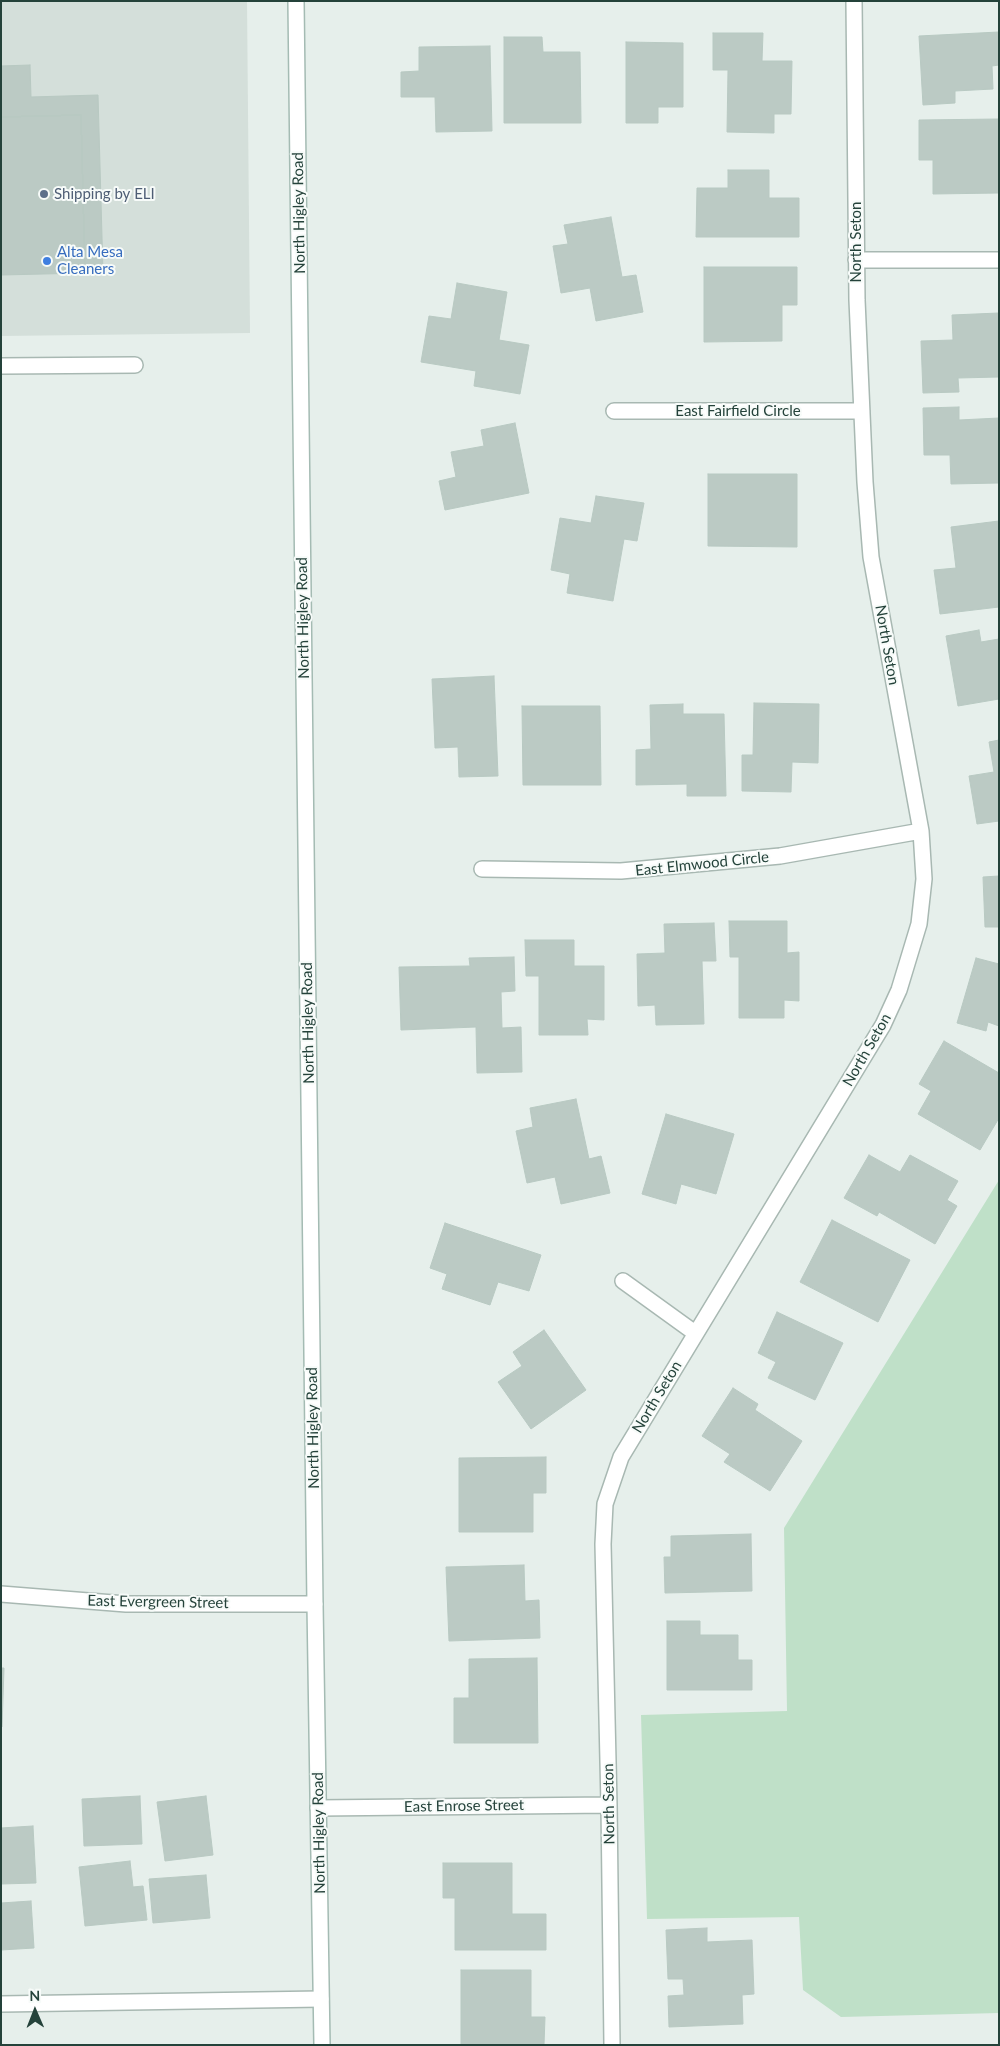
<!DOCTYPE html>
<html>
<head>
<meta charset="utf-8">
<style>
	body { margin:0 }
	#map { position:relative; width:1000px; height:2046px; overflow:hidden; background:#e6efeb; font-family:Lato,sans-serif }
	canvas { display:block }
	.frame { position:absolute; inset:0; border:2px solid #24423a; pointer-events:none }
	.north { position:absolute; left:10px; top:1986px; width:50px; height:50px; -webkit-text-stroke:4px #f7fbf9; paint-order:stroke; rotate:359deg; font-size:14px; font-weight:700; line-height:20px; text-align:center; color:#24423a }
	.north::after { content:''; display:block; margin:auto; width:18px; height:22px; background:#24423a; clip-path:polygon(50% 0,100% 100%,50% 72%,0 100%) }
</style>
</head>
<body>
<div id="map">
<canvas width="1000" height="2046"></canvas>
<div class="frame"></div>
<div class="north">N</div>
</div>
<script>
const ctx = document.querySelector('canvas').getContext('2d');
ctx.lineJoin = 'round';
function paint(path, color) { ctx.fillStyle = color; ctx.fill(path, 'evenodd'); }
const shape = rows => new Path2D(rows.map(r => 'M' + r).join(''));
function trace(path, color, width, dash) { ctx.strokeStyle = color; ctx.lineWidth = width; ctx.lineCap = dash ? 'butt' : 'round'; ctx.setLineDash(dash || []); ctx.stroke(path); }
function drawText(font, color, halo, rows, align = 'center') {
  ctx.font = font + ' Lato,sans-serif'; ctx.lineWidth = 4; ctx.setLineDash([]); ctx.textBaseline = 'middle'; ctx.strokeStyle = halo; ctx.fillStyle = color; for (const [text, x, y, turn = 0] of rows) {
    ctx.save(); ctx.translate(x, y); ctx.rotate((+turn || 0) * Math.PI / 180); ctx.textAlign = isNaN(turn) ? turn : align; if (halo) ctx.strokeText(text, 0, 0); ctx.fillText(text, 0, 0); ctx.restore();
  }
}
paint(shape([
	[1,1,247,1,250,333,1,336]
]), '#d4dfda');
paint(shape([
	[999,1180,999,2013,841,2017,803,1990,799,1917,647,1919,641,1715,787,1711,784,1528]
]), '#bfe0c8');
const building = shape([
	[999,32,999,65,992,66,993,89,955,91,955,103,923,105,919,36,999,32],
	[713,33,763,33,762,61,792,61,791,114,774,114,774,133,727,132,728,70,713,70,713,33],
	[504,37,542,37,543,52,580,52,581,123,504,123,504,37],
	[626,42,683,43,683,107,658,107,658,123,626,123,626,42],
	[490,46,492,131,436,132,435,97,401,97,401,72,419,71,419,47,490,46],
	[30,65,31,97,98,95,103,273,85,273,81,115,1,117,1,66,30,65],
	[81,115,85,273,1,275,1,117,81,115],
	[999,119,999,193,933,194,933,160,919,160,919,120,999,119],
	[728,170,769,170,769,198,799,198,799,237,696,237,697,188,728,188,728,170],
	[611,217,622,277,636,275,643,312,596,321,590,288,561,293,553,246,568,244,564,225,611,217],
	[704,267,797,267,797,305,782,305,782,341,704,342,704,267],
	[457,283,507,292,499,340,529,345,520,394,474,386,476,371,421,362,429,316,451,319,457,283],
	[999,313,999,377,958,378,959,392,923,393,921,341,953,340,952,315,999,313],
	[959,407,959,420,999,418,999,483,951,484,950,455,924,455,923,408,959,407],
	[515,423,529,493,445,510,439,481,456,477,451,452,484,446,481,430,515,423],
	[708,474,797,474,797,547,708,546,708,474],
	[596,496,644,503,637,541,624,539,613,601,567,593,570,574,551,570,560,518,591,523,596,496],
	[999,521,999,607,940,614,934,570,956,568,951,527,999,521],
	[979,630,981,642,999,639,999,699,958,706,946,636,979,630],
	[494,676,498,776,459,777,458,747,435,748,432,679,494,676],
	[754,703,819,704,818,763,792,762,791,792,742,791,742,755,753,755,754,703],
	[683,704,683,714,724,714,726,796,687,796,687,784,636,785,636,750,651,749,650,705,683,704],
	[522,706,600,706,601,785,523,785,522,706],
	[999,740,999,821,977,824,969,776,994,772,989,742,999,740],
	[999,876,999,927,985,927,983,877,999,876],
	[729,921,787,921,787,953,799,952,799,1001,784,1000,784,1018,739,1018,739,957,730,957,729,921],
	[714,923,716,961,702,961,704,1024,656,1025,655,1005,638,1006,637,954,665,953,664,924,714,923],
	[525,940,574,940,574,966,604,966,604,1020,587,1019,588,1035,539,1035,539,976,526,976,525,940],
	[514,957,515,991,501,992,502,1028,521,1027,522,1072,477,1073,476,1027,401,1030,399,967,470,966,469,958,514,957],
	[976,958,999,964,999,1026,988,1022,986,1031,957,1023,976,958],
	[944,1041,999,1073,999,1118,980,1150,918,1114,931,1091,919,1084,944,1041],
	[576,1099,589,1159,601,1156,610,1193,561,1204,555,1177,527,1183,516,1131,533,1127,530,1108,576,1099],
	[666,1114,734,1134,716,1194,681,1184,676,1204,642,1194,666,1114],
	[869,1155,900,1172,910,1155,958,1181,947,1200,957,1206,935,1244,879,1212,877,1216,844,1198,869,1155],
	[832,1220,910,1260,878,1322,800,1282,832,1220],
	[445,1223,541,1255,529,1291,498,1282,490,1305,442,1289,447,1274,430,1268,445,1223],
	[777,1312,843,1343,815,1400,768,1378,776,1362,758,1353,777,1312],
	[544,1330,586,1390,531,1429,498,1382,522,1366,513,1352,544,1330],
	[733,1388,758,1404,755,1410,802,1441,770,1491,724,1462,730,1454,702,1436,733,1388],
	[546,1457,546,1493,533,1493,533,1532,459,1532,459,1458,546,1457],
	[751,1534,752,1591,665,1593,664,1557,671,1557,671,1536,751,1534],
	[524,1565,525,1601,539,1600,540,1638,449,1641,446,1567,524,1565],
	[667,1621,700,1621,700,1635,738,1635,738,1660,752,1660,752,1690,667,1690,667,1621],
	[537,1658,538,1743,454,1743,454,1698,469,1698,469,1659,537,1658],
	[1,1668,4,1668,2,1727,1,1727,1,1668],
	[140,1796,142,1844,84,1846,82,1799,140,1796],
	[206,1796,213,1855,165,1861,157,1802,206,1796],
	[33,1826,36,1883,1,1884,1,1828,33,1826],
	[130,1861,133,1887,143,1886,147,1920,85,1926,79,1867,130,1861],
	[443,1863,512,1863,512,1914,546,1914,546,1950,455,1950,455,1898,443,1898,443,1863],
	[206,1875,210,1918,153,1923,149,1879,206,1875],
	[31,1901,34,1948,1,1950,1,1903,31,1901],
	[707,1928,707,1942,752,1940,754,1994,742,1995,743,2024,669,2027,668,1996,684,1995,683,1979,668,1979,666,1930,707,1928],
	[461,1970,531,1970,531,2017,545,2017,544,2045,461,2045,461,1970]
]);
paint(building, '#bbcac4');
trace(building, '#b8c9c2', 1);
const lane = shape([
	[1,366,135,365],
	[1,2004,321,1999]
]);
const street = shape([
	[856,260,999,260],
	[614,411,862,411],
	[482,869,621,871,780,856,921,831],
	[623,1281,695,1333],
	[1,1594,126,1604,315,1604],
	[318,1808,609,1805],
	[612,2045,609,1805,603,1544,605,1504,621,1457,883,1025,899,990,919,924,924,879,921,831,871,557,865,482,857,300,854,1]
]);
const secondary = shape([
	[296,1,315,1604,322,2045]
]);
trace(lane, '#a8b8b2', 18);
trace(street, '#a8b8b2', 18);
trace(secondary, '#a4bbb3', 18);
trace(lane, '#fff', 15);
trace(street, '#fff', 15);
trace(secondary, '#fff', 15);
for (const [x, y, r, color] of [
	[44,194,5,"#5c6f8a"],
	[47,261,5,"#3f7fe0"]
]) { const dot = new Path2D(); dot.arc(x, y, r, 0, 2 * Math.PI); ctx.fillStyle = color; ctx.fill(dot); trace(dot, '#f7fbf9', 2); }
drawText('15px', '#4e5e75', '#f7fbf9', [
	["Shipping by ELI",54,194]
], 'left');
drawText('15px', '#24423a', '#f7fbf9', [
	["North Higley Road",299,213,-91],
	["North Seton",856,242,-90],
	["East Fairfield Circle",738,411],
	["North Higley Road",303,618,-91],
	["North Seton",887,645,80],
	["East Elmwood Circle",702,864,-6],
	["North Higley Road",308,1023,-91],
	["North Seton",867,1050,-60],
	["North Seton",657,1397,-59],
	["North Higley Road",313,1428,-91],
	["East Evergreen Street",158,1602,1],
	["North Seton",609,1804,-91],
	["East Enrose Street",464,1806,-1],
	["North Higley Road",319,1833,-91]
]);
drawText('15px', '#366cbe', '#f7fbf9', [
	["Alta Mesa",57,252],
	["Cleaners",57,269]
], 'left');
</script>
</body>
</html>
